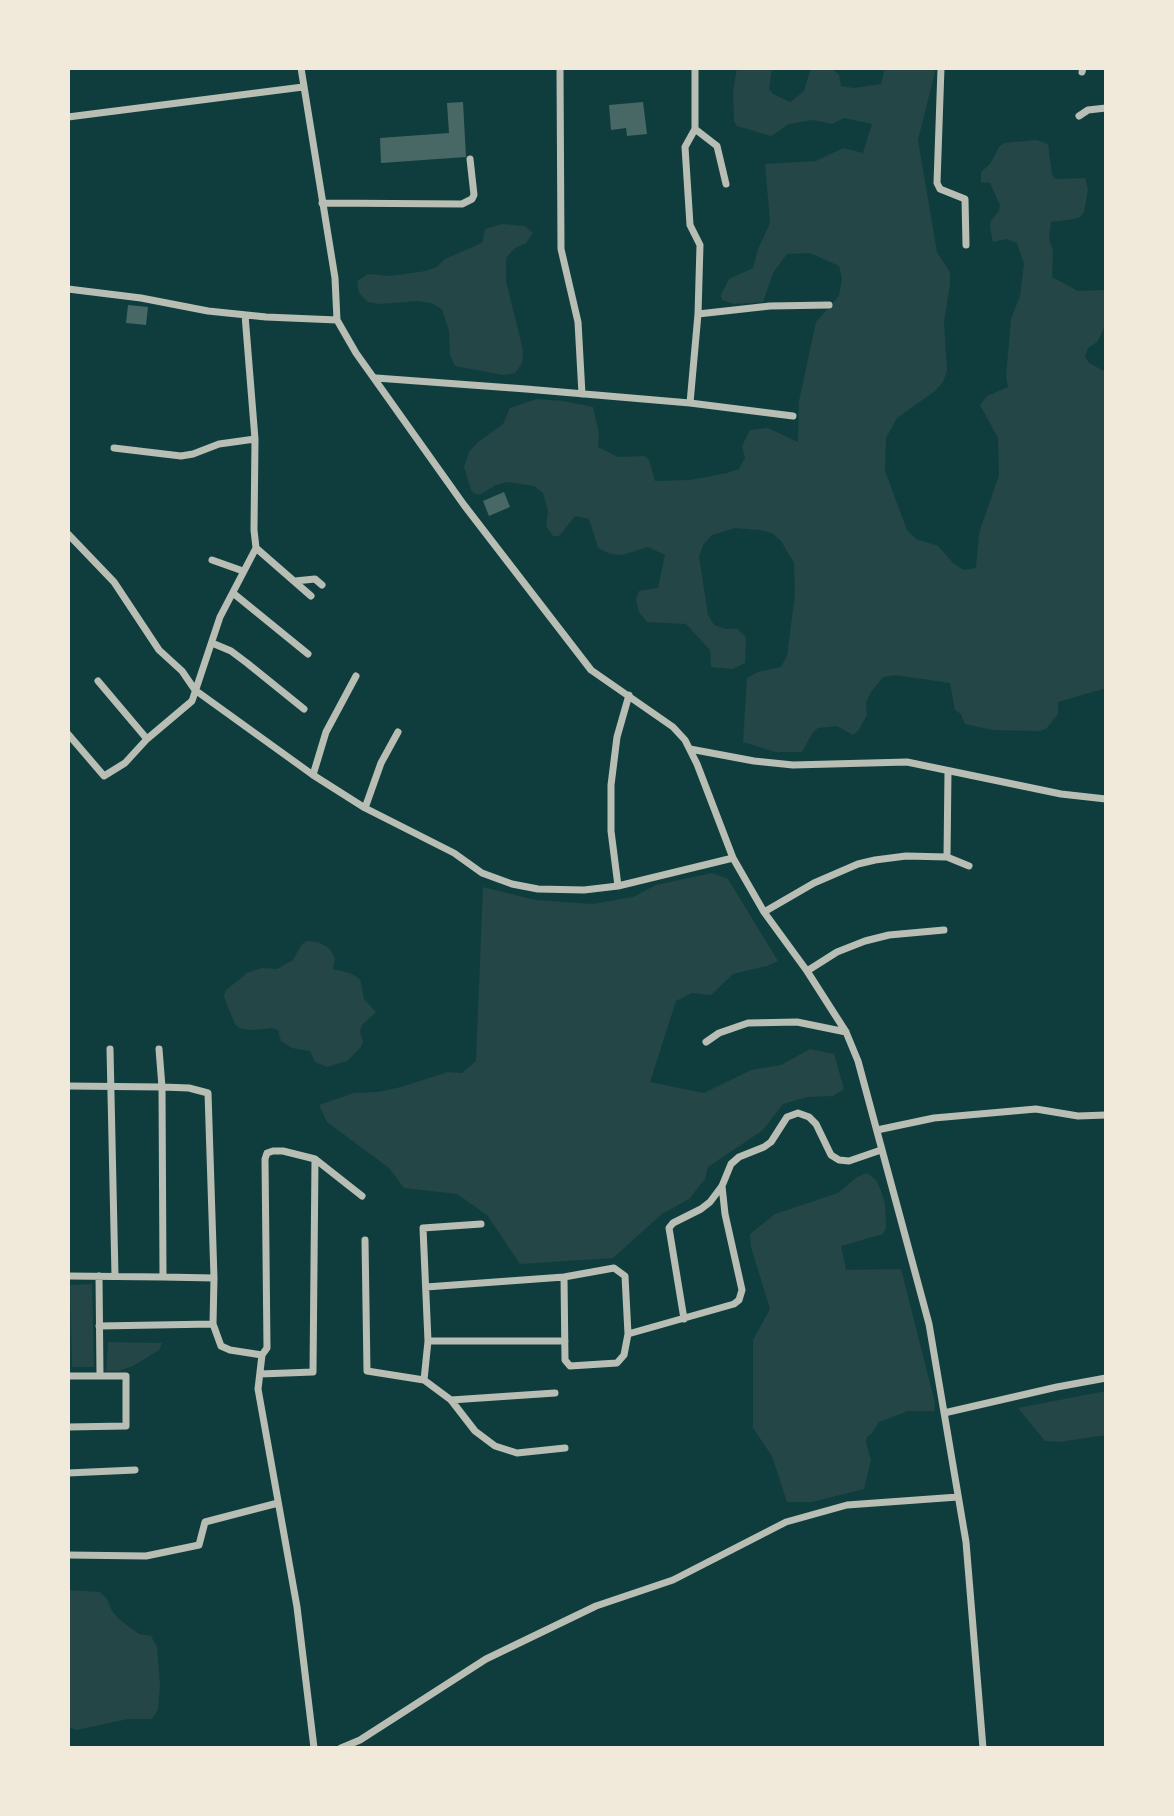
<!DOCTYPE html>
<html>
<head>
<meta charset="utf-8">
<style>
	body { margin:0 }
	#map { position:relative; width:1174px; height:1816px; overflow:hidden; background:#0f3d3e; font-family:Signika,sans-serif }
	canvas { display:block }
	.frame { position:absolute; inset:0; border:70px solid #f1e9da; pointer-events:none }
</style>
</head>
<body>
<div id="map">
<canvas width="1174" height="1816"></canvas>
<div class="frame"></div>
</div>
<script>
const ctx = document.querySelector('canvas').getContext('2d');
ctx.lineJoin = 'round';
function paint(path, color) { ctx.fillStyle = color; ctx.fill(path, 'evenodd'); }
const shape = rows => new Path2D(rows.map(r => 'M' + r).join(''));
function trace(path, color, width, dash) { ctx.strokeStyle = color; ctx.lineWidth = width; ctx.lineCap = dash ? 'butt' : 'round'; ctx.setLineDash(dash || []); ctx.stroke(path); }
paint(shape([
	[737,68,772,68,769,89,773,94,790,102,804,91,811,68,832,68,839,75,841,86,854,88,881,84,885,68,936,68,918,140,937,252,950,272,950,284,944,322,947,371,943,382,935,391,897,418,886,438,885,471,907,530,916,539,938,546,954,564,964,570,976,568,979,533,999,475,998,438,980,405,987,396,1008,387,1006,376,1011,319,1020,296,1024,264,1017,243,1006,239,993,242,990,227,991,221,999,211,1000,205,990,183,981,182,981,172,990,164,999,147,1004,143,1036,140,1048,144,1052,175,1056,179,1085,178,1088,189,1084,212,1080,217,1074,219,1051,222,1049,238,1053,251,1052,277,1078,291,1103,290,1106,294,1106,324,1097,342,1088,348,1085,357,1089,363,1106,372,1106,688,1058,702,1058,714,1046,729,1040,731,993,730,965,724,961,714,955,710,950,683,895,675,883,677,871,692,866,703,867,715,858,731,853,735,837,726,818,728,813,732,802,752,775,752,743,742,747,678,758,672,781,667,787,656,795,594,794,563,781,541,772,533,760,530,735,528,712,535,703,545,699,557,708,615,714,625,725,629,737,629,746,637,745,663,733,669,711,667,710,650,686,624,647,622,639,612,636,600,639,591,658,588,665,555,648,547,622,555,610,554,598,548,589,519,575,516,559,536,553,536,546,526,548,511,543,493,534,486,507,482,496,485,481,494,475,494,471,490,464,467,469,452,477,443,503,424,510,408,537,399,563,401,593,407,599,434,598,447,618,457,644,456,649,460,655,481,690,480,727,473,739,469,745,458,742,446,750,430,768,428,798,442,799,401,816,322,839,296,842,278,839,266,810,253,787,254,773,273,763,302,734,304,722,300,721,295,729,279,753,268,758,249,768,228,770,222,765,164,816,161,843,148,863,153,872,124,844,118,832,124,813,120,789,124,771,136,737,126,734,121,733,92],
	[502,224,525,226,533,233,526,243,515,248,506,258,506,281,523,350,522,363,515,373,503,375,455,366,450,355,449,331,442,309,431,303,418,301,380,304,368,302,359,293,357,281,368,274,391,276,426,271,437,267,445,259,482,243,485,229],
	[712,873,728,879,778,961,767,966,733,974,711,995,692,993,676,1001,650,1082,704,1093,751,1070,781,1065,810,1049,834,1054,844,1089,833,1096,807,1097,783,1104,763,1130,708,1167,705,1179,689,1199,662,1214,613,1258,520,1264,487,1215,457,1194,404,1188,389,1168,327,1122,319,1105,354,1093,378,1092,401,1087,448,1072,462,1073,476,1061,483,887,535,900,592,904,633,897,656,885],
	[307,941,318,942,329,948,335,958,333,969,350,973,360,979,364,999,376,1012,362,1025,360,1031,363,1042,361,1047,347,1061,327,1067,315,1062,310,1051,292,1048,281,1041,278,1030,272,1028,252,1030,239,1028,235,1024,224,997,225,991,247,973,262,968,277,969,293,960,302,944],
	[867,1173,876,1180,881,1191,885,1204,886,1228,883,1234,841,1246,846,1270,901,1269,935,1403,934,1411,908,1411,879,1422,872,1433,867,1437,866,1443,871,1460,864,1489,812,1502,787,1502,772,1456,753,1428,753,1340,770,1309,751,1247,750,1234,775,1214,838,1193,857,1177],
	[92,1284,94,1367,72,1367,70,1285],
	[108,1342,162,1343,159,1350,133,1366,119,1371,106,1371],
	[1106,1391,1106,1435,1059,1442,1045,1441,1018,1408],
	[68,1590,100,1592,107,1599,112,1611,120,1620,139,1634,151,1636,157,1647,160,1685,158,1709,152,1719,128,1719,77,1730,68,1727]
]), '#244646');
paint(shape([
	[463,102,466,157,381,163,380,138,449,133,447,103],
	[643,102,647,134,627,136,626,128,611,130,609,105],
	[128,305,148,307,146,325,126,323],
	[504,492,510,507,489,516,483,501]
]), '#486865');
trace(shape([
	[301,68,335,278,337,320,356,353,464,505,591,670,673,727,685,740,697,764,733,858,764,912,807,971,846,1032,858,1061,929,1324,966,1542,983,1748],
	[560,68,561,249,578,322,582,394],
	[941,68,937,183,940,189,965,199,966,245],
	[1082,72,1083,68],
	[1079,116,1088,110,1106,108],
	[68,117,303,87],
	[695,129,717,146,726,184],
	[322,203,462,204,472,199,474,195,470,159],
	[68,289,141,298,208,311,266,317,337,320],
	[698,314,770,306,829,305],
	[376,378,526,389,690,403,793,416],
	[690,403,698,314,700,245,690,225,685,147,695,129,695,68],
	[114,448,181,456,193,454,219,444,255,439],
	[68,534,114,582,159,650,182,671,195,690,313,775,365,808,454,853,482,873,512,884,538,889,584,890,618,886,733,858],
	[256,548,311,596],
	[212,560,243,571],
	[295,581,315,579,322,585],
	[233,593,308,654],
	[212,643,231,651,247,663,304,709],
	[98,681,147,739],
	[68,734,104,776,125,763,147,739,192,701,220,617,256,548,254,530,255,439,245,315],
	[690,749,754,761,793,765,907,762,1061,794,1106,799],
	[313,775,326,732,356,676],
	[365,808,381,763,398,732],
	[947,857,948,771],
	[618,886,611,831,611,785,617,737,629,695],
	[764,912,814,883,858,864,875,860,906,856,947,857,969,866],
	[807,971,837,952,865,941,889,935,944,930],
	[706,1042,719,1033,748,1023,797,1022,846,1032],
	[110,1049,115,1276],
	[159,1049,162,1087,189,1088,208,1093,214,1278,213,1324,221,1346,230,1350,262,1355],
	[68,1086,162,1087,163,1277,214,1278],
	[877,1130,934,1118,1036,1109,1078,1116,1106,1115],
	[365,1240,367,1371,424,1380,451,1400,475,1431,495,1446,517,1453,565,1448],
	[68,1276,163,1277],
	[99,1276,100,1376],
	[564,1277,565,1360,570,1366,617,1363,624,1355,628,1334,734,1304,739,1300,742,1290,725,1214,722,1186],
	[426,1287,564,1277,614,1268,625,1276,628,1334],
	[684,1319,669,1228,673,1223,701,1209,710,1202,722,1186,731,1164,739,1157,764,1147,771,1142,787,1117,798,1113,809,1117,816,1124,831,1155,839,1160,849,1161,881,1150],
	[99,1326,213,1324],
	[428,1341,565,1341],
	[260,1374,313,1372,315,1159],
	[68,1376,126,1376,126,1426,68,1427],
	[424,1380,428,1341,423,1228,481,1224],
	[451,1400,555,1393],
	[944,1413,1057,1387,1106,1378],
	[68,1473,135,1470],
	[68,1555,146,1556,199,1545,205,1522,278,1503],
	[314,1748,297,1607,258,1389,262,1355,267,1348,265,1159,267,1153,273,1151,283,1151,315,1159,362,1196],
	[341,1748,360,1740,486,1659,596,1606,673,1580,786,1522,847,1505,958,1497]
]), '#b8beb3', 7);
</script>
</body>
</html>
